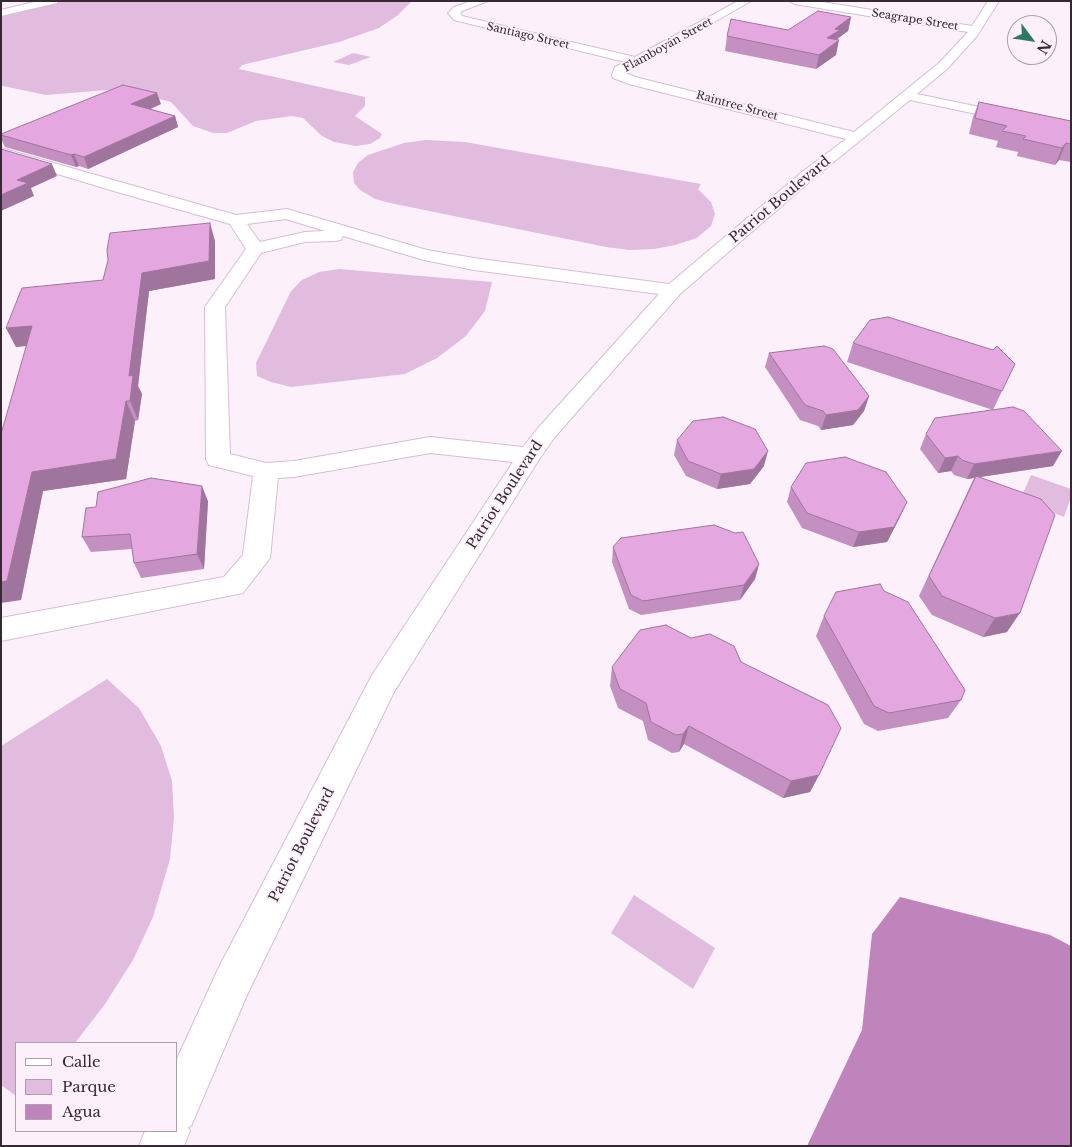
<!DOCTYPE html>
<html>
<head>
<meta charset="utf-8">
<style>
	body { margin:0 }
	#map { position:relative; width:1072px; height:1147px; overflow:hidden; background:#fcf1fb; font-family:"Libre Baskerville",serif }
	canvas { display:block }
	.frame { position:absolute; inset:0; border:2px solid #352a34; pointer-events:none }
	.legend { position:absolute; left:15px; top:1042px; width:162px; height:90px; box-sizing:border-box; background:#fcf1fb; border:1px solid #aca1ab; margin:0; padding:6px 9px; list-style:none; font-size:15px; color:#352a34 }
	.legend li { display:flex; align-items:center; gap:10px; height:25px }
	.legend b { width:25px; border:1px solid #aca1ab }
	.north { position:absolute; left:1007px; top:15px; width:50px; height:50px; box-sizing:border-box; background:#fcf1fb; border:1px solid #aca1ab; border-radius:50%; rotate:121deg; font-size:14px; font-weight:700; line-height:20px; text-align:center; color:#352a34 }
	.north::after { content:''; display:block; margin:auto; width:18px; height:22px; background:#327669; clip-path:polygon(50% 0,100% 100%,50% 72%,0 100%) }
</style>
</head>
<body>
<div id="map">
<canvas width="1072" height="1147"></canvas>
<div class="frame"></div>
<ul class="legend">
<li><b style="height:6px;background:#fff"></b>Calle</li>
<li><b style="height:14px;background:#e2bcdf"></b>Parque</li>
<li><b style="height:14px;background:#be84bb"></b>Agua</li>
</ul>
<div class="north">N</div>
</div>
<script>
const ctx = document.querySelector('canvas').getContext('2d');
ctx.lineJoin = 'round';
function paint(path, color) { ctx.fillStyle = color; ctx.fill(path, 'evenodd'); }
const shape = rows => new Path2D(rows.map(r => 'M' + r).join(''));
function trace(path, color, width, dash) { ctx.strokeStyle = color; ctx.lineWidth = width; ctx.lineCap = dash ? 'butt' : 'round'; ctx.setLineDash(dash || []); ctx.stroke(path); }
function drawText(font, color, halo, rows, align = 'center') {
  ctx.font = font + ' "Libre Baskerville",serif'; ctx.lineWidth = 4; ctx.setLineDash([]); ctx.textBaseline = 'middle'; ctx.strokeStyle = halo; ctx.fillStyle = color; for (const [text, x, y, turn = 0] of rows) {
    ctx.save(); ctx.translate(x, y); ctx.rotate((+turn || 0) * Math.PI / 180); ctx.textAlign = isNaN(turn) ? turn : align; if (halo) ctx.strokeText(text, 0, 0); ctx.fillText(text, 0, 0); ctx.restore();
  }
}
paint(shape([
	[58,1,412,1,398,15,379,28,339,42,242,65,239,69,365,97,365,106,355,116,382,134,380,138,370,144,356,146,334,142,322,136,303,118,292,116,256,121,227,133,213,133,193,126,171,102,120,89,46,95,3,86,1,85,1,15],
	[353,53,371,57,349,65,333,62],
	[426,140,465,142,701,184,698,189,711,202,715,214,711,226,697,238,675,245,654,249,629,250,606,247,390,203,375,199,360,190,354,183,353,172,358,163,368,155,404,143],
	[339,269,492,282,485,311,466,336,437,358,405,374,291,387,271,382,257,376,256,363,291,291,302,280,319,272],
	[1031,475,1071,489,1071,497,1064,517,1020,500],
	[107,679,139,708,161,746,172,781,174,818,170,859,153,917,133,960,105,1004,75,1043,16,1043,16,1096,1,1085,1,746],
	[634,895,715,948,693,989,611,933]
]), '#e2bcdf');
paint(shape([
	[900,897,1050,935,1071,946,1071,1146,807,1146,862,1030,872,934]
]), '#be84bb');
const minor = shape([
	[38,1,58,1,57,3,1,16,1,10,38,1],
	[471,1,488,1,462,11,460,13,462,16,635,57,738,1,751,1,625,73,639,78,854,132,939,63,968,32,794,4,789,1,816,1,972,26,988,1,999,1,977,36,947,69,917,94,1071,126,1071,134,910,100,814,178,680,294,554,438,538,461,394,692,247,995,191,1126,188,1127,190,1131,184,1146,139,1146,145,1131,176,1131,176,1061,219,967,372,675,513,462,430,453,294,477,278,478,270,558,243,593,1,641,1,618,224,577,243,555,253,476,209,465,206,459,205,307,246,249,230,224,117,192,1,157,1,148,236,215,287,209,427,250,474,258,669,284,802,172,846,139,629,84,613,78,612,75,615,67,625,62,454,20,448,13,454,7,471,1],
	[286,219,325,231,305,232,260,242,247,224,286,219],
	[343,236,424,260,474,270,659,294,538,428,523,447,430,437,294,461,266,463,230,454,225,307,261,253,305,242,335,241,341,240,343,236]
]);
trace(minor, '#d8bdd5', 2);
paint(minor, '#fff');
paint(shape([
	[851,17,848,31,837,39,836,55,816,69,725,51,727,36,788,30],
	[979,102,1071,121,1071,162,1059,160,1055,165,1017,156,1018,152,996,147,998,141,969,134,973,117],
	[161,104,150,109,175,116,178,127,88,169,79,166,76,167,5,147,1,139,1,134],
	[215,241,215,279,149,291,138,386,142,394,138,420,135,421,126,479,43,491,21,600,26,346,16,347,6,328,103,280,108,260],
	[853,343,1002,391,993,410,1053,466,980,477,1007,632,983,637,932,615,919,596,974,478,967,479,954,475,951,471,938,473,920,449,926,434,993,410,847,362],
	[769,353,869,396,864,411,853,425,821,430,818,426,800,420,765,367],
	[677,440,764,466,750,484,717,489,686,476,674,455],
	[791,487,900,517,887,542,853,547,802,528,787,502],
	[208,501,204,569,141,578,134,563,132,549,91,552,82,537],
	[613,547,759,564,755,579,740,600,641,615,629,609,612,562],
	[884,591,961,700,948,718,878,731,864,724,816,636,824,616],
	[691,638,741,662,819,775,810,792,783,798,684,744,679,752,672,753,648,740,643,721,618,708,610,686,612,667]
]), '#c490c1');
paint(shape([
	[851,17,848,31,837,39,837,42,839,40,836,55,816,69,819,55,827,38,835,29],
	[157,93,161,104,135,116,131,104],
	[175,116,178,127,88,169,84,157],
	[1066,143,1059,160,1055,165,1062,148],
	[74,154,79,166,76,167,71,155],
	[52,164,57,176,31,188,34,196,1,211,1,195,17,180],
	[210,223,215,241,215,279,149,291,138,386,142,394,138,420,130,401,129,376,142,273],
	[32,326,41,344,16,347,6,328],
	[869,396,864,411,853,425,821,430,826,415],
	[126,401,135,421,126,479,43,491,21,600,1,603,1,582,32,472],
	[768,451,764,466,750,484,717,489,721,474],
	[1062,451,1053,466,967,479,974,464],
	[958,456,951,471,938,473,945,458],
	[202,486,208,501,204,569,197,554],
	[907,502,900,517,887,542,853,547,859,532],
	[759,564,755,579,740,600,744,585],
	[1020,613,1007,632,983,637,995,618],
	[689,726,684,744,679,752,683,734],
	[819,775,810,792,783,798,791,781]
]), '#a0759d');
const building = shape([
	[818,11,851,17,835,29,840,30,827,38,839,40,819,55,727,36,731,19,788,30,818,11],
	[123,85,157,93,131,104,175,116,84,157,74,154,71,155,1,135,1,134,123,85],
	[979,102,1071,121,1071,144,1066,143,1062,148,1023,139,1026,136,1002,131,1007,126,975,118,979,102],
	[1,149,52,164,17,180,28,183,1,195,1,149],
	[210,223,209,261,142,273,129,376,133,375,130,401,126,401,116,459,32,472,7,581,1,582,1,434,32,326,6,328,22,288,103,280,108,260,107,250,110,233,210,223],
	[888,317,993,350,997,346,1015,364,1002,391,853,343,870,320,888,317],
	[824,346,833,349,869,396,858,410,826,415,823,411,805,405,769,353,824,346],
	[1013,407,1024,411,1062,451,974,464,962,460,958,456,945,458,926,434,935,418,1013,407],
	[723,417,755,429,768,451,754,469,721,474,688,461,677,440,693,421,723,417],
	[845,457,886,472,907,502,894,527,859,532,807,513,791,487,806,463,845,457],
	[976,476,1041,499,1055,515,1020,613,995,618,942,596,929,576,976,476],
	[151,478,202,486,197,554,134,563,130,534,82,537,86,508,96,507,98,492,151,478],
	[714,525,735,533,743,532,759,564,744,585,643,601,631,595,613,547,621,538,714,525],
	[880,584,884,591,908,602,965,690,961,700,889,713,874,706,824,616,836,592,880,584],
	[666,625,691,638,710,634,734,646,741,662,828,705,841,728,819,775,791,781,689,726,683,734,676,735,651,722,646,703,620,689,612,667,640,630,666,625]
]);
paint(building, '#e4a7e0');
trace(building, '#a0759d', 1);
drawText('11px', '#352a34', '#fcf1fb', [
	["Seagrape Street",915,20,9],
	["Santiago Street",528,36,13],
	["Flamboyán Street",668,45,-29],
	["Raintree Street",737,106,15]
]);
drawText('14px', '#352a34', '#fcf1fb', [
	["Patriot Boulevard",780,200,-40],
	["Patriot Boulevard",505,495,-57],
	["Patriot Boulevard",302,845,-63]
]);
</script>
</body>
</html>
